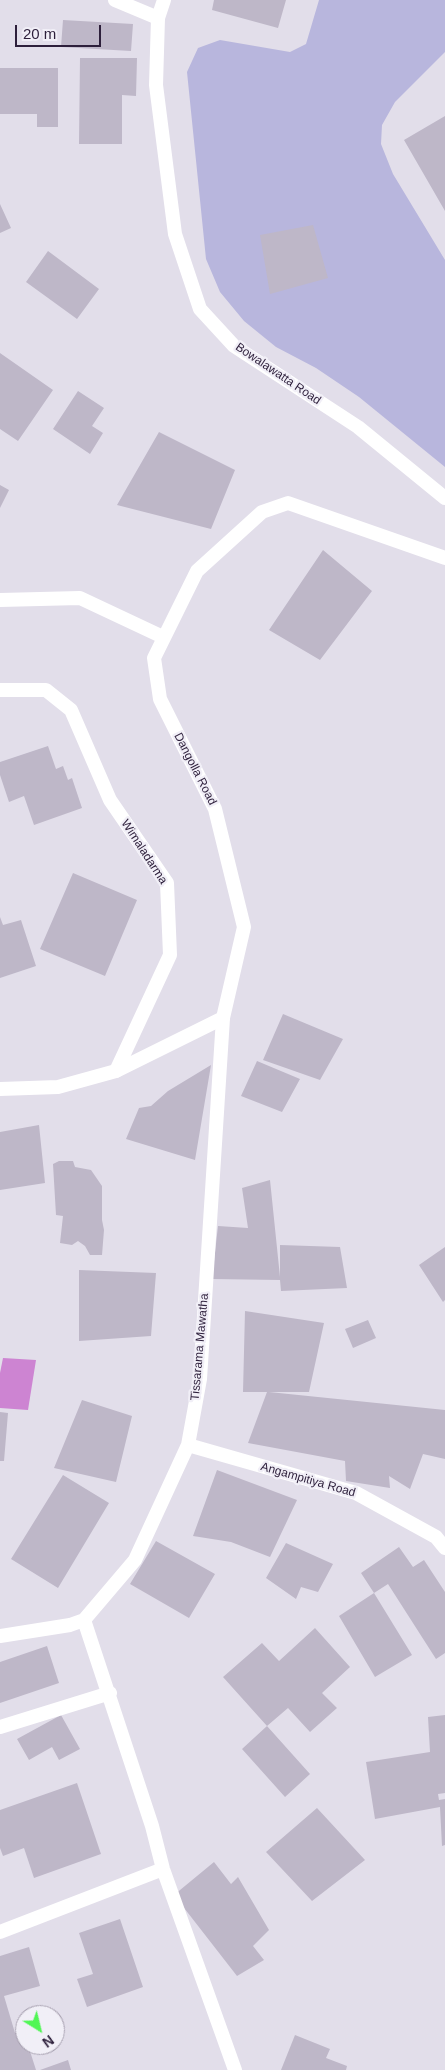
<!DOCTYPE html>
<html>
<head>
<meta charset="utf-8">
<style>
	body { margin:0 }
	#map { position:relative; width:445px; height:2070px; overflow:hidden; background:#e2deea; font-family:Arial,sans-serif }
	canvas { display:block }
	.north { position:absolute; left:15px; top:2005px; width:50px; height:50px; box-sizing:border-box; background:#f1eff7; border:1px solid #a39cac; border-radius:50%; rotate:144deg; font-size:14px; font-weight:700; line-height:20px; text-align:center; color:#2d1f3b }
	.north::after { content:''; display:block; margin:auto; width:18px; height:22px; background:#50f655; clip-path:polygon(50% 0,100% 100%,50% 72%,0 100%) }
	.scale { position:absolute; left:15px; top:25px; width:86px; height:22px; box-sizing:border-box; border:2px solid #2d1f3b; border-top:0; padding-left:6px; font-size:15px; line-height:18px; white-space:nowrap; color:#2d1f3b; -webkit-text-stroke:4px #f1eff7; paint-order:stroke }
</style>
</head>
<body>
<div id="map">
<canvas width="445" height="2070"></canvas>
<div class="north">N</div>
<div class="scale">20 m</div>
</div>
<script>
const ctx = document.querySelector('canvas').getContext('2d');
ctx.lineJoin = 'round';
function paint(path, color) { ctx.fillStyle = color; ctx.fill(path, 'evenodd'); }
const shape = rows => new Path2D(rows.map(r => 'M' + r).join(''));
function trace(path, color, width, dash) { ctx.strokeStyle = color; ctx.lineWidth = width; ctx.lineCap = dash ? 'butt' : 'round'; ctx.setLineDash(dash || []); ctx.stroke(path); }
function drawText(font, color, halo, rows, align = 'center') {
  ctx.font = font + ' Arial,sans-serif'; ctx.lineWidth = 4.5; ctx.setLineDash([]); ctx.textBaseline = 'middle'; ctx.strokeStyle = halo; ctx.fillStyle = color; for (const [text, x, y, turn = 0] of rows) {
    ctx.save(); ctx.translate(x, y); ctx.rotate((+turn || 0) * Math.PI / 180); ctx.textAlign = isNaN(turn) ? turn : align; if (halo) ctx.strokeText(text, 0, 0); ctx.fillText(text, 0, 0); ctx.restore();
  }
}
paint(shape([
	[319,0,445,0,445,52,395,102,382,125,381,144,393,174,445,260,445,467,359,397,316,368,276,347,244,321,220,292,206,259,187,72,198,48,220,40,290,52,306,44]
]), '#b8b6dd');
paint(shape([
	[3,1358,36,1360,28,1410,0,1408,0,1373]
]), '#cd84d2');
paint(shape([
	[214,0,286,0,278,28,212,10],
	[63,20,133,24,131,51,61,47],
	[80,58,137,58,136,96,122,95,122,144,79,144],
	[0,68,58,68,58,127,37,127,37,114,0,114],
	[445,116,445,211,404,140],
	[0,204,11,228,0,233],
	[313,225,328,278,270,294,260,235],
	[48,251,99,289,77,319,26,282],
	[0,353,53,390,18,441,0,429],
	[78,391,104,408,92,426,103,433,90,454,53,429],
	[159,432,235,470,211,529,117,505],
	[0,485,9,490,0,508],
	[323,550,372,591,320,660,269,630],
	[48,746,56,769,63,766,68,780,72,778,82,808,34,825,24,796,9,802,0,775,0,762],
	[73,873,137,900,105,976,40,949],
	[0,917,3,925,21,920,36,966,0,978],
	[283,1014,343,1039,320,1080,263,1060],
	[257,1061,300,1079,282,1112,241,1096],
	[211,1065,195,1160,126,1139,139,1108,151,1106,168,1091],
	[39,1125,45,1183,0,1190,0,1132],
	[59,1161,73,1161,75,1167,91,1170,102,1186,102,1220,104,1230,102,1255,90,1255,85,1246,78,1241,72,1245,60,1243,63,1216,56,1215,53,1164],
	[270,1180,280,1277,280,1245,340,1247,347,1288,281,1291,280,1280,212,1279,218,1226,248,1228,242,1188],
	[445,1247,445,1300,443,1302,419,1265],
	[79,1270,156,1273,151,1336,79,1341],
	[245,1311,324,1323,309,1392,269,1392,445,1410,445,1459,423,1454,410,1489,389,1476,390,1488,346,1481,345,1461,248,1443,267,1392,243,1392],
	[368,1320,376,1338,353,1348,345,1329],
	[82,1400,132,1416,116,1482,54,1468],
	[0,1412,8,1413,4,1461,0,1461],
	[217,1470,297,1500,270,1557,231,1542,193,1536],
	[63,1475,109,1503,58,1588,11,1559],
	[156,1541,215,1574,189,1618,130,1584],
	[286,1543,333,1564,318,1592,301,1587,296,1599,266,1578],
	[399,1547,413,1567,424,1560,445,1592,445,1653,436,1659,388,1584,374,1593,361,1573],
	[374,1593,412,1655,375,1677,339,1616],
	[315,1628,350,1667,322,1693,337,1708,310,1732,288,1708,267,1726,310,1774,285,1797,242,1749,267,1726,223,1677,262,1643,279,1661],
	[47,1646,59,1683,0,1703,0,1662],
	[61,1715,80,1749,59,1760,52,1747,29,1760,17,1739],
	[445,1715,445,1793,438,1794,439,1800,445,1799,445,1845,442,1846,440,1807,375,1819,366,1762,430,1752,428,1717],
	[77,1783,101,1854,34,1878,24,1848,3,1856,0,1848,0,1810],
	[317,1808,365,1860,312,1901,266,1852],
	[214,1862,231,1884,238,1877,269,1930,253,1946,264,1960,237,1976,174,1895],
	[120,1919,143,1987,87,2007,77,1979,93,1974,79,1933],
	[29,1947,40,1986,4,1996,15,2033,23,2031,25,2045,28,2045,36,2070,0,2070,0,1956],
	[295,2035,330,2049,326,2058,347,2066,346,2070,281,2070],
	[68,2060,71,2070,40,2070]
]), '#beb7c8');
trace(shape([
	[115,0,158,18],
	[0,600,80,598,163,637],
	[0,690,46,690,71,710,110,800,167,883,170,955,116,1071],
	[188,1445,356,1493,436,1537,445,1548],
	[84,1620,152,1826,163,1869,235,2070],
	[0,1636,70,1625,84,1620,135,1560,188,1445,200,1379,223,1018],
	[0,1727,110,1693],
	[0,1932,163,1869]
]), '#fff', 14);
trace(shape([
	[164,0,158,18,156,85,175,234,200,309,234,346,358,427,445,498],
	[0,1089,58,1087,116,1071,223,1018,244,927,215,809,160,699,154,658,197,571,262,512,288,503,445,558]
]), '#fff', 14);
drawText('12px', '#2d1f3b', '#f1eff7', [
	["Bowalawatta Road",278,374,34],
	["Dangolla Road",195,769,63],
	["Wimaladarma",144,852,57],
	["Tissarama Mawatha",200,1347,-85],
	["Angampitiya Road",308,1480,16]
]);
</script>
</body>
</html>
